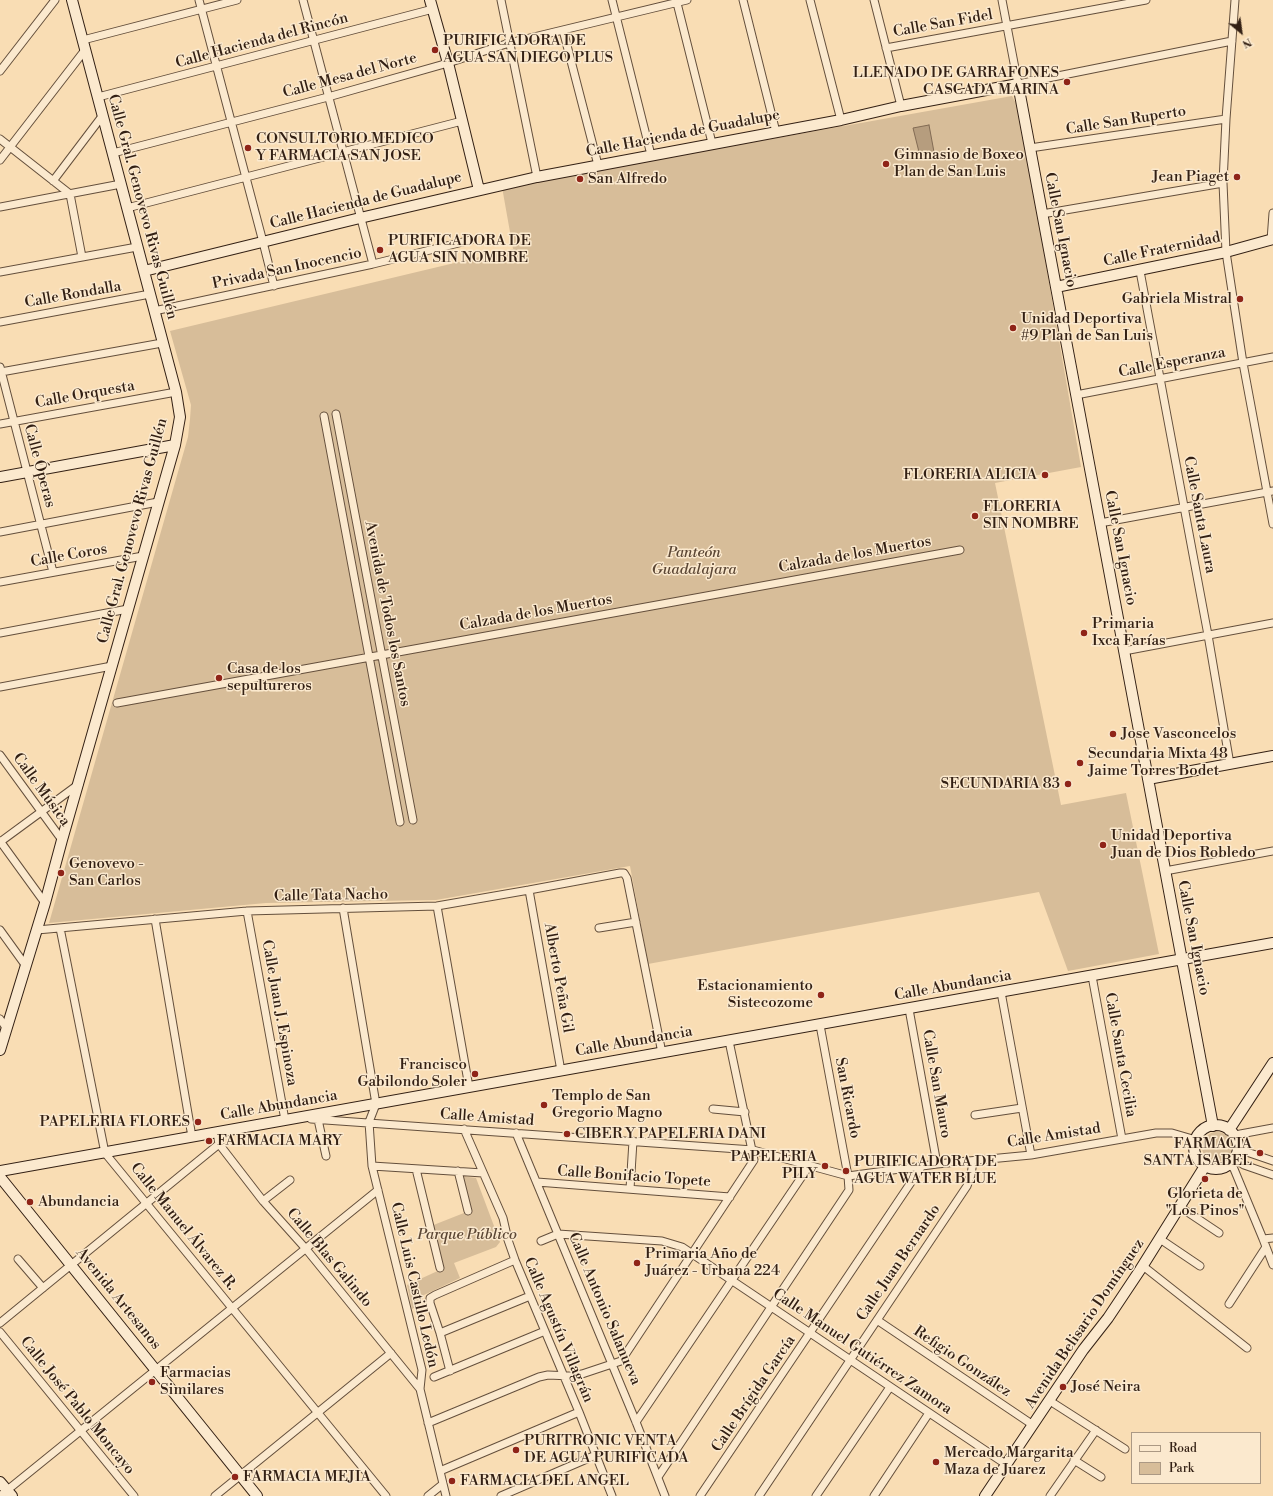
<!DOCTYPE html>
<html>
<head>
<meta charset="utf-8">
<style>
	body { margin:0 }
	#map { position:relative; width:1273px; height:1496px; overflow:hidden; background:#f9ddb4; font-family:"Libre Bodoni",serif }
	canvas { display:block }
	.legend { position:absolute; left:1131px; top:1432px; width:130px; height:52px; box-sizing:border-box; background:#fbe9ce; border:1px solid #ab9984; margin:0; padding:5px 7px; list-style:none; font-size:12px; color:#332014 }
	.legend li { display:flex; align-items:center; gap:8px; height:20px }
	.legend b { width:20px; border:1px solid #ab9984 }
	.north { position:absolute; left:1221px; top:12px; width:40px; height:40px; -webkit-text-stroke:3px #fbe9ce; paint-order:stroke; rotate:151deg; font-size:11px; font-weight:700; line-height:16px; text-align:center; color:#332014 }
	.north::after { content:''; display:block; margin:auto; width:14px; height:18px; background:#332014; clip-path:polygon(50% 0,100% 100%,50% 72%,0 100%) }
</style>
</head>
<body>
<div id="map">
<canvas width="1273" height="1496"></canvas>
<ul class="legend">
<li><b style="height:5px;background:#fbe9ce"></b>Road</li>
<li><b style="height:11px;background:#d7bd99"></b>Park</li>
</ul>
<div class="north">N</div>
</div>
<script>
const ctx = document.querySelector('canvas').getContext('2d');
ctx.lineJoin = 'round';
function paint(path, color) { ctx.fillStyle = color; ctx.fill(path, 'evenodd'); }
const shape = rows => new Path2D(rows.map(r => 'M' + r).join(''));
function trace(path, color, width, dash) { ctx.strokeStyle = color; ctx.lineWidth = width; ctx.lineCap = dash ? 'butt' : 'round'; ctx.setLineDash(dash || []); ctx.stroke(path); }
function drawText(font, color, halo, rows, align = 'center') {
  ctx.font = font + ' "Libre Bodoni",serif'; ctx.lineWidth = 3; ctx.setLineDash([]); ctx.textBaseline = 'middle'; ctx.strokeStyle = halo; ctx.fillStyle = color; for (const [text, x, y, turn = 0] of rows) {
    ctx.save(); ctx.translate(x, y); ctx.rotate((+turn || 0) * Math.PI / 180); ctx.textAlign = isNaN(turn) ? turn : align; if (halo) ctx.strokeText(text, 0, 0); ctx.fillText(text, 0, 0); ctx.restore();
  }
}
paint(shape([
	[1012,96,1019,109,1081,467,995,483,1061,805,1126,793,1159,954,1068,971,1039,892,648,964,630,866,436,900,266,903,49,923,188,437,190,419,191,405,170,331,513,249,502,187],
	'1202 1147a15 15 0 1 1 30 0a15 15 0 1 1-30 0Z',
	[461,1176,476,1178,500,1242,496,1247,454,1263,460,1278,424,1295,421,1303,412,1309,407,1285,442,1269,431,1226,469,1211]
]), '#d7bd99');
const water = shape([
	[929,125,934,152,920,156,913,128,929,125]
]);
paint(water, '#b69d7e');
trace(water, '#826b54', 1);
const street = shape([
	[199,0,263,242,274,286],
	[303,0,373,264],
	[501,0,537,177],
	[612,0,651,155],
	[743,0,776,132],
	[810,0,841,120],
	[874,0,901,106],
	[1002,0,1018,84,1232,41],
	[1235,0,1226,119,1223,183,1226,252,1243,363,1273,524],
	[677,3,712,143],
	[563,30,598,165],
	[83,40,237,0],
	[886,48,1146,0],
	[0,71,55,0],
	[98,97,433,9],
	[0,139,70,194,82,257],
	[1030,148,1226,119],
	[113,153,328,97,448,63,509,43,687,0],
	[0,160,85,50],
	[53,181,103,115],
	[0,207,121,184],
	[127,208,462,121],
	[1042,214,1223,183],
	[1271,240,1273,213],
	[1140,271,1208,635,1230,764],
	[0,272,137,247],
	[154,311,373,264,471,240],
	[0,322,150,294],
	[0,367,53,572],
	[1,372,162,343],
	[1076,395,1273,357],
	[336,414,413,820],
	[324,416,400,822],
	[0,424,176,392],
	[1100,523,1273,491],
	[0,532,158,502],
	[0,582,143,556],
	[0,633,128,609],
	[1124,651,1273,623],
	[0,687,112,666],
	[117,703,960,550],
	[0,755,62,840],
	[0,841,45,903],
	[0,842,79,784],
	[1165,871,1273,851],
	[529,890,561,1071],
	[437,906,469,1087],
	[343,908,376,1104,369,1122,372,1166,422,1370,420,1389,446,1496],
	[247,911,285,1120],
	[155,919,192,1137],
	[60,928,105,1153,386,1496],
	[599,928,636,922],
	[0,930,26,966],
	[37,930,247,911,437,906,529,890,620,873,624,873,627,878,662,1053],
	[1092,976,1122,1139],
	[1001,992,1031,1155],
	[909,1009,937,1164],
	[0,1019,7,1029],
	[713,1109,745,1112],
	[317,1115,326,1156],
	[975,1115,1022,1108],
	[311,1119,753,1150,848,1176,937,1164,1031,1155,1156,1133,1172,1133,1196,1140],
	[464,1129,503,1218,508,1240,515,1260,579,1412,612,1496],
	[516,1133,636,1422,665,1496],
	[1235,1135,1273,1128],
	[219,1144,263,1201,306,1249,420,1389],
	[1238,1149,1273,1161],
	[1235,1159,1244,1165,1273,1175],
	[1230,1164,1234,1169,1263,1239,1273,1265],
	[372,1166,483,1173],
	[416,1169,440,1268],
	[458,1171,468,1211],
	[537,1182,730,1197],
	[630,1189,633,1141],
	[263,1201,290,1180],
	[1180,1207,1219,1233],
	[1160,1239,1200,1266],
	[1263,1239,1273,1238],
	[541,1241,558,1234,662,1241,682,1247,1007,1465],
	[18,1259,43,1288],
	[1143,1266,1247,1348],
	[1229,1304,1266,1247],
	[877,1320,1033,1425],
	[0,1323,219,1144,217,1133],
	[0,1332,134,1496],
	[440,1333,530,1296],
	[450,1371,440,1333,430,1303,430,1298,435,1295,515,1260],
	[434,1377,545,1331],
	[1050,1401,1125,1449],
	[636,1422,809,1166],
	[428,1423,539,1377,548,1375,571,1376,582,1374,621,1361,754,1160,729,1041],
	[1074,1460,1101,1477],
	[440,1471,579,1412],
	[658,1477,849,1190,848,1176,820,1025],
	[0,1496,378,1190],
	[215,1496,391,1353],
	[428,1496,443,1484],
	[501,1496,596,1455],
	[700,1496,922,1166],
	[759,1496,967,1186,971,1175,973,1161],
	[816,1496,890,1387],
	[874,1496,929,1413],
	[1050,1496,1096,1430]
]);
const secondary = shape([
	[430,0,448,63,479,190],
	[144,271,360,218,537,177,841,120,901,106,1018,84,1213,1126],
	[1056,287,1226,252,1273,239],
	[0,477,175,445],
	[1148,779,1273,756],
	[0,1050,45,903,62,840,175,445,180,417,176,392,72,0],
	'1194 1147a22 22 0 1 1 44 0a22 22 0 1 1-44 0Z',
	[1229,1130,1273,1063],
	[0,1171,1273,943],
	[0,1177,257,1496],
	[0,1482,12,1496],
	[985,1496,1083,1350,1108,1318,1140,1270,1205,1166]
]);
trace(street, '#644f3c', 9);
trace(secondary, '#332014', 12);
trace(street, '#fbe9ce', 7);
trace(secondary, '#fbe9ce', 10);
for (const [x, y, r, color] of [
	[435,50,4,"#8f2418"],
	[1067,82,4,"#8f2418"],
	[248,148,4,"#8f2418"],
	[886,164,4,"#8f2418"],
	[1237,177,4,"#8f2418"],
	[580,179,4,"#8f2418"],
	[380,250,4,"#8f2418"],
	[1240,299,4,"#8f2418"],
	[1013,328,4,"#8f2418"],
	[1045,475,4,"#8f2418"],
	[975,516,4,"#8f2418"],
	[1084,633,4,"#8f2418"],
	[219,678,4,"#8f2418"],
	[1113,734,4,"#8f2418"],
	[1080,763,4,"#8f2418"],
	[1068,784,4,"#8f2418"],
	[1103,845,4,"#8f2418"],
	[61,873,4,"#8f2418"],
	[821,995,4,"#8f2418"],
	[475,1074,4,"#8f2418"],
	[544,1105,4,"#8f2418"],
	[198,1122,4,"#8f2418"],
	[567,1134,4,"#8f2418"],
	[209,1141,4,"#8f2418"],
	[1260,1153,4,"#8f2418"],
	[825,1166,4,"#8f2418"],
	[846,1171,4,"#8f2418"],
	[1205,1179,4,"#8f2418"],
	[30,1202,4,"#8f2418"],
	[637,1263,4,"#8f2418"],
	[152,1382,4,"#8f2418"],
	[1063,1387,4,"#8f2418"],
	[516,1450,4,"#8f2418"],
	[936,1462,4,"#8f2418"],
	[235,1477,4,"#8f2418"],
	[452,1481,4,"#8f2418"]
]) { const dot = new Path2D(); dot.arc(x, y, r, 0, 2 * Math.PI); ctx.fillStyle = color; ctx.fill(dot); trace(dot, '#fbe9ce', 1.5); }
drawText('15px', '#332014', '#fbe9ce', [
	["Calle San Fidel",943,24,-10],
	["Calle Hacienda del Rincón",262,41,-15],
	["Calle Mesa del Norte",350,76,-15],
	["Calle San Ruperto",1126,121,-9],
	["Calle Hacienda de Guadalupe",683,134,-11],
	["Calle Hacienda de Guadalupe",366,201,-14],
	["Calle Gral. Genovevo Rivas Guillén",142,207,75],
	["Calle San Ignacio",1060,230,79],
	["Calle Fraternidad",1162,250,-12],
	["Privada San Inocencio",287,269,-12],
	["Calle Rondalla",73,295,-10],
	["Calle Esperanza",1172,363,-11],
	["Calle Orquesta",85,395,-10],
	["Calle Óperas",39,466,75],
	["Calle Santa Laura",1199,515,79],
	["Calle Gral. Genovevo Rivas Guillén",133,531,-75],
	["Calle San Ignacio",1120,548,79],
	["Calzada de los Muertos",855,555,-10],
	["Calle Coros",69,556,-10],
	["Calzada de los Muertos",536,613,-10],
	["Avenida de Todos los Santos",387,614,79],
	["Calle Música",41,790,54],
	["Calle Tata Nacho",331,896,-1],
	["Calle San Ignacio",1193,938,79],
	["Alberto Peña Gil",558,978,80],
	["Calle Abundancia",953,986,-10],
	["Calle Juan J. Espinoza",279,1013,80],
	["Calle Abundancia",634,1042,-10],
	["Calle Santa Cecilia",1120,1055,80],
	["Calle San Mauro",936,1084,80],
	["San Ricardo",847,1098,79],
	["Calle Abundancia",279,1106,-10],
	["Calle Amistad",487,1118,4],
	["Calle Amistad",1054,1136,-9],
	["Calle Bonifacio Topete",634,1177,4],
	["Calle Manuel Álvarez R.",183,1227,51],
	["Calle Blas Galindo",329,1258,50],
	["Calle Juan Bernardo",899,1263,-56],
	["Calle Luis Castillo Ledón",414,1285,77],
	["Avenida Artesanos",118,1299,51],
	["Calle Antonio Salanueva",604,1309,67],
	["Avenida Belisario Domínguez",1085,1324,-56],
	["Calle Agustín Villagrán",558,1330,67],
	["Calle Manuel Gutiérrez Zamora",862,1352,34],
	["Refigio González",962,1362,34],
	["Calle Brígida García",754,1394,-56],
	["Calle José Pablo Moncayo",77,1406,51]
]);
drawText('15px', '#332014', '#fbe9ce', [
	["PURIFICADORA DE",443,41],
	["AGUA SAN DIEGO PLUS",443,58],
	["LLENADO DE GARRAFONES",1059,73,"right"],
	["CASCADA MARINA",1059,90,"right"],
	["CONSULTORIO MEDICO",256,139],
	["Y FARMACIA SAN JOSE",256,156],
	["Gimnasio de Boxeo",894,155],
	["Plan de San Luis",894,172],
	["Jean Piaget",1229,177,"right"],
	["San Alfredo",588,179],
	["PURIFICADORA DE",388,241],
	["AGUA SIN NOMBRE",388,258],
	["Gabriela Mistral",1232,299,"right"],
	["Unidad Deportiva",1021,319],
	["#9 Plan de San Luis",1021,336],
	["FLORERIA ALICIA",1037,475,"right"],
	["FLORERIA",983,507],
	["SIN NOMBRE",983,524],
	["Primaria",1092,624],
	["Ixca Farías",1092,641],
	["Casa de los",227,669],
	["sepultureros",227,686],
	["Jose Vasconcelos",1121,734],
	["Secundaria Mixta 48",1088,754],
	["Jaime Torres Bodet",1088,771],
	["SECUNDARIA 83",1060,784,"right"],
	["Unidad Deportiva",1111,836],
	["Juan de Dios Robledo",1111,853],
	["Genovevo -",69,864],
	["San Carlos",69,881],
	["Estacionamiento",813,986,"right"],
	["Sistecozome",813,1003,"right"],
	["Francisco",467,1065,"right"],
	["Gabilondo Soler",467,1082,"right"],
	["Templo de San",552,1096],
	["Gregorio Magno",552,1113],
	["PAPELERIA FLORES",190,1122,"right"],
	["CIBER Y PAPELERIA DANI",575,1134],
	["FARMACIA MARY",217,1141],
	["FARMACIA",1252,1144,"right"],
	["SANTA ISABEL",1252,1161,"right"],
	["PAPELERIA",817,1157,"right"],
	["PILY",817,1174,"right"],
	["PURIFICADORA DE",854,1162],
	["AGUA WATER BLUE",854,1179],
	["Glorieta de",1205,1194,"center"],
	["\"Los Pinos\"",1205,1211,"center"],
	["Abundancia",38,1202],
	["Primaria Año de",645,1254],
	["Juárez - Urbana 224",645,1271],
	["Farmacias",160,1373],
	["Similares",160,1390],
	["José Neira",1071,1387],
	["PURITRONIC VENTA",524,1441],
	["DE AGUA PURIFICADA",524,1458],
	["Mercado Margarita",944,1453],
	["Maza de Juarez",944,1470],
	["FARMACIA MEJIA",243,1477],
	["FARMACIA DEL ANGEL",460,1481]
], 'left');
drawText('italic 15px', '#5c4735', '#fbe9ce', [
	["Panteón",694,553],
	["Guadalajara",694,570],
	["Parque Público",467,1235]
]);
</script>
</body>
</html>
